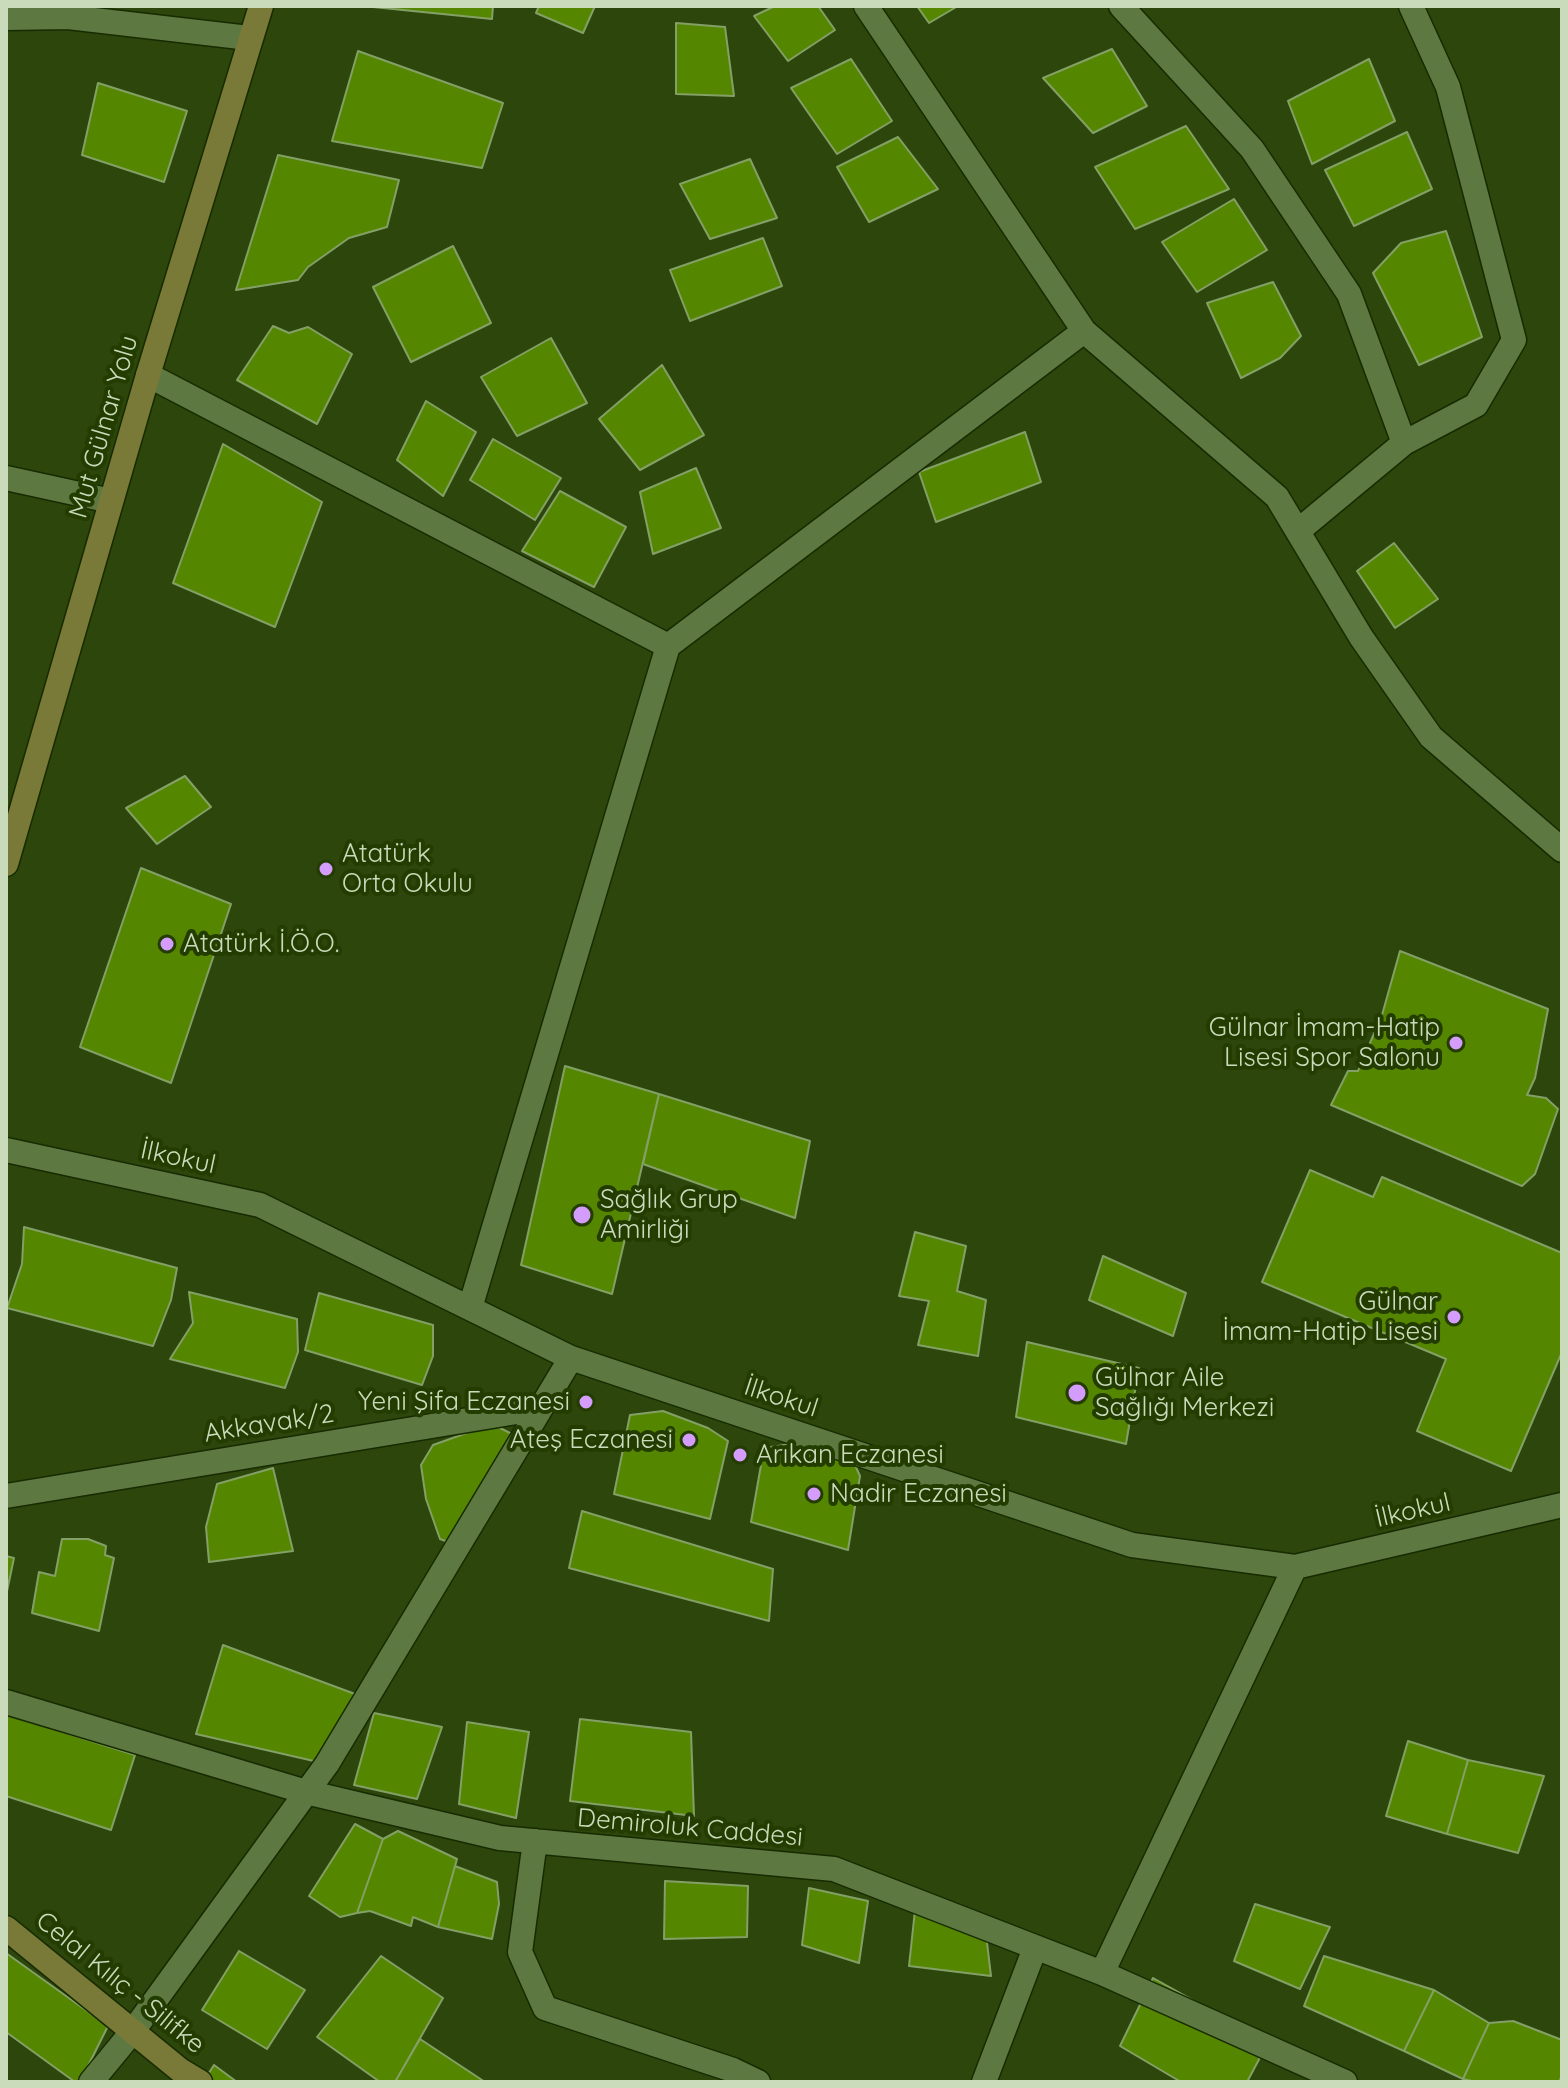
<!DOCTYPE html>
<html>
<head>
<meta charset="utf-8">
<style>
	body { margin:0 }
	#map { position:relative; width:1568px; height:2088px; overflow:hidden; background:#2d460c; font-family:Quicksand,sans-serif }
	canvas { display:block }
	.frame { position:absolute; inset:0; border:8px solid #cadbbc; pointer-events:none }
</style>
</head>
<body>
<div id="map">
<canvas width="1568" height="2088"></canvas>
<div class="frame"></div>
</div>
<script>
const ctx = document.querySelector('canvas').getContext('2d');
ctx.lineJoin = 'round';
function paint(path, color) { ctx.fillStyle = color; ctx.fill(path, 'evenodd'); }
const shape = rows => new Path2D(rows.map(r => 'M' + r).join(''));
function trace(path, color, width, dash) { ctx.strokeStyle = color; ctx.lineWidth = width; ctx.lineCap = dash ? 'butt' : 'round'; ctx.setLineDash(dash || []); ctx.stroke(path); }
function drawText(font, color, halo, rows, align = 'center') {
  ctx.font = font + ' Quicksand,sans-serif'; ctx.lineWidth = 8; ctx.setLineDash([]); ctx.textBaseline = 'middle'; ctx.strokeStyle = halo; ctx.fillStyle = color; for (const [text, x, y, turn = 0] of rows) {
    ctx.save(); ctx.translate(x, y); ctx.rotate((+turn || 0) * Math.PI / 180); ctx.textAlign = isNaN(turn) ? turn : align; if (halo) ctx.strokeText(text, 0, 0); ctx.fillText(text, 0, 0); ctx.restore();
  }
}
const building = shape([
	[363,6,493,6,492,19,363,6],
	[539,6,595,6,583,33,536,13,539,6],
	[775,6,818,6,835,30,788,61,754,16,775,6],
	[917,6,958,6,929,23,917,6],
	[676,23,725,27,734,96,676,94,676,23],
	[1112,49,1147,106,1093,133,1043,78,1112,49],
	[358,51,503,103,482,168,332,141,358,51],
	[851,59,892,121,837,154,791,88,851,59],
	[1369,59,1395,121,1312,164,1288,101,1369,59],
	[98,83,187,111,164,182,82,155,98,83],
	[1186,126,1229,189,1135,229,1095,167,1186,126],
	[1407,132,1432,189,1354,226,1325,170,1407,132],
	[898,137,938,189,869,222,837,167,898,137],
	[278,155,399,180,387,227,349,238,308,267,298,280,236,290,278,155],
	[750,159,777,218,710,239,680,184,750,159],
	[1234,199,1267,250,1197,292,1162,242,1234,199],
	[1446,231,1482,337,1419,365,1373,273,1401,243,1446,231],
	[763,238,782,286,690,321,670,270,763,238],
	[453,246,491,323,411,362,373,287,453,246],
	[1273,282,1301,336,1280,358,1241,378,1207,303,1273,282],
	[273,326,289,333,308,327,352,354,317,424,237,380,273,326],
	[551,338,587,403,517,436,481,377,551,338],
	[662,365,704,435,640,470,599,419,662,365],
	[426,401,476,432,443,496,397,460,426,401],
	[1025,432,1041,482,936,522,919,472,1025,432],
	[493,439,561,478,535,520,470,480,493,439],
	[223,444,322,502,275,627,173,583,223,444],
	[696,468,721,528,653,554,640,492,696,468],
	[560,491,626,527,594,587,522,551,560,491],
	[1394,543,1438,599,1395,628,1357,571,1394,543],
	[185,776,211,807,157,844,126,808,185,776],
	[141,868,231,904,171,1083,80,1047,141,868],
	[1400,951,1548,1009,1535,1078,1527,1095,1546,1098,1558,1109,1535,1174,1522,1186,1331,1105,1348,1071,1358,1071,1382,1015,1400,951],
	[565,1066,659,1094,612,1294,521,1265,565,1066],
	[659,1094,810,1141,795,1218,643,1164,659,1094],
	[1310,1170,1373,1197,1382,1177,1562,1253,1562,1352,1511,1471,1417,1431,1446,1359,1262,1282,1310,1170],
	[24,1227,177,1268,171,1300,153,1346,7,1308,22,1264,24,1227],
	[915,1232,966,1246,957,1291,986,1300,978,1356,918,1345,929,1301,899,1296,915,1232],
	[1103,1256,1186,1293,1173,1336,1089,1300,1103,1256],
	[189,1292,297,1319,298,1352,285,1388,170,1359,193,1323,189,1292],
	[319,1293,433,1325,433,1356,422,1385,305,1350,319,1293],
	[1027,1342,1139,1368,1126,1444,1016,1417,1027,1342],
	[663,1411,708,1428,728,1441,710,1519,614,1494,630,1415,663,1411],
	[492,1424,516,1436,451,1543,440,1539,426,1499,421,1465,433,1445,492,1424],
	[791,1444,855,1465,860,1476,848,1550,751,1522,764,1448,791,1444],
	[273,1468,293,1551,209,1562,206,1527,217,1484,273,1468],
	[582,1511,773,1569,769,1621,569,1568,582,1511],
	[62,1539,88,1539,106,1546,105,1555,114,1558,99,1631,32,1613,39,1572,55,1576,62,1539],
	[6,1556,14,1558,6,1596,6,1556],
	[223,1645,355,1694,327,1764,196,1734,223,1645],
	[374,1713,442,1727,417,1799,354,1785,374,1713],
	[6,1714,135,1755,111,1830,6,1796,6,1714],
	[580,1719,691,1732,694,1816,570,1801,580,1719],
	[467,1722,529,1732,516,1818,459,1804,467,1722],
	[1408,1741,1468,1760,1447,1834,1386,1816,1408,1741],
	[1468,1760,1544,1776,1518,1853,1447,1834,1468,1760],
	[355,1824,383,1839,357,1913,340,1917,309,1896,355,1824],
	[398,1831,457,1859,438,1927,413,1917,411,1926,370,1911,357,1913,383,1839,398,1831],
	[455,1866,497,1882,499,1904,492,1939,438,1927,455,1866],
	[665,1881,748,1886,747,1937,664,1939,665,1881],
	[809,1888,868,1901,859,1963,802,1945,809,1888],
	[1255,1904,1330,1927,1300,1989,1234,1961,1255,1904],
	[915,1910,986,1934,991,1976,909,1966,915,1910],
	[239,1951,305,1990,267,2049,202,2010,239,1951],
	[6,1953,108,2026,80,2082,75,2082,6,2032,6,1953],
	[381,1956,443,1998,395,2082,380,2082,317,2037,381,1956],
	[1324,1956,1434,1990,1404,2051,1304,2006,1324,1956],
	[1153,1978,1198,2003,1263,2052,1247,2082,1181,2082,1120,2046,1153,1978],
	[1434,1990,1489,2023,1463,2079,1404,2051,1434,1990],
	[1513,2021,1562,2040,1562,2075,1559,2082,1476,2082,1463,2079,1489,2023,1513,2021],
	[420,2039,485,2082,395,2082,420,2039],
	[214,2065,237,2082,203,2082,214,2065]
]);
paint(building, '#558600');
trace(building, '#83a066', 2);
const street = shape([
	[866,6,1084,331,1277,497,1361,637,1431,737,1562,850],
	[1121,6,1252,149,1349,294,1404,443],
	[6,18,68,17,249,38],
	[148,375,668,646],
	[6,478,111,501],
	[1298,531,1404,443,1476,405,1514,340,1448,87,1411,6],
	[6,1150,260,1205,571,1358,1132,1545,1295,1567,1562,1505],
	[470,1308,668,646,1084,331],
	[6,1496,541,1408],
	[6,1702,306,1792,500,1838,834,1869,1102,1973,1345,2082],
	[535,1841,520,1952,545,2008,733,2070,758,2082],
	[1102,1973,1295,1567],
	[91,2082,133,2031,327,1764,571,1358],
	[984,2082,1035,1948]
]);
const secondary = shape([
	[6,864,148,375,261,6],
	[6,1928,180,2070,200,2082]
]);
trace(street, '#182b00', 27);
trace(secondary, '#182b00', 27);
trace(street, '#5d7941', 24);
trace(secondary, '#797a38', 24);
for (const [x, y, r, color] of [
	[326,869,8,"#d49cfb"],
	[167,944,8,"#d49cfb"],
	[1456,1043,8,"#d49cfb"],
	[582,1215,10,"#d49cfb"],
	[1454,1317,8,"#d49cfb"],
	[1077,1393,10,"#d49cfb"],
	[586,1402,8,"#d49cfb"],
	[689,1440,8,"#d49cfb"],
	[740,1455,8,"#d49cfb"],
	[814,1494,8,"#d49cfb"]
]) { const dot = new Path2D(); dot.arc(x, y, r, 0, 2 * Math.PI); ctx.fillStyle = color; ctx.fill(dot); trace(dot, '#233c00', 3); }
drawText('26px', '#cadbbc', '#233c00', [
	["Mut Gülnar Yolu",104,427,-74],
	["İlkokul",178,1158,12],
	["İlkokul",781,1398,18],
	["Akkavak/2",269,1424,-9],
	["İlkokul",1413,1511,-13],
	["Demiroluk Caddesi",690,1828,5],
	["Celal Kılıç - Silifke",120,1983,39]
]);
drawText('26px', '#cadbbc', '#233c00', [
	["Atatürk",342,854],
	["Orta Okulu",342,884],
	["Atatürk İ.Ö.O.",183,944],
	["Gülnar İmam-Hatip",1440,1028,"right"],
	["Lisesi Spor Salonu",1440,1058,"right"],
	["Sağlık Grup",600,1200],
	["Amirliği",600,1230],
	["Gülnar",1438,1302,"right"],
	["İmam-Hatip Lisesi",1438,1332,"right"],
	["Gülnar Aile",1095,1378],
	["Sağlığı Merkezi",1095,1408],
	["Yeni Şifa Eczanesi",570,1402,"right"],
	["Ateş Eczanesi",673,1440,"right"],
	["Arıkan Eczanesi",756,1455],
	["Nadir Eczanesi",830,1494]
], 'left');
</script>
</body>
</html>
